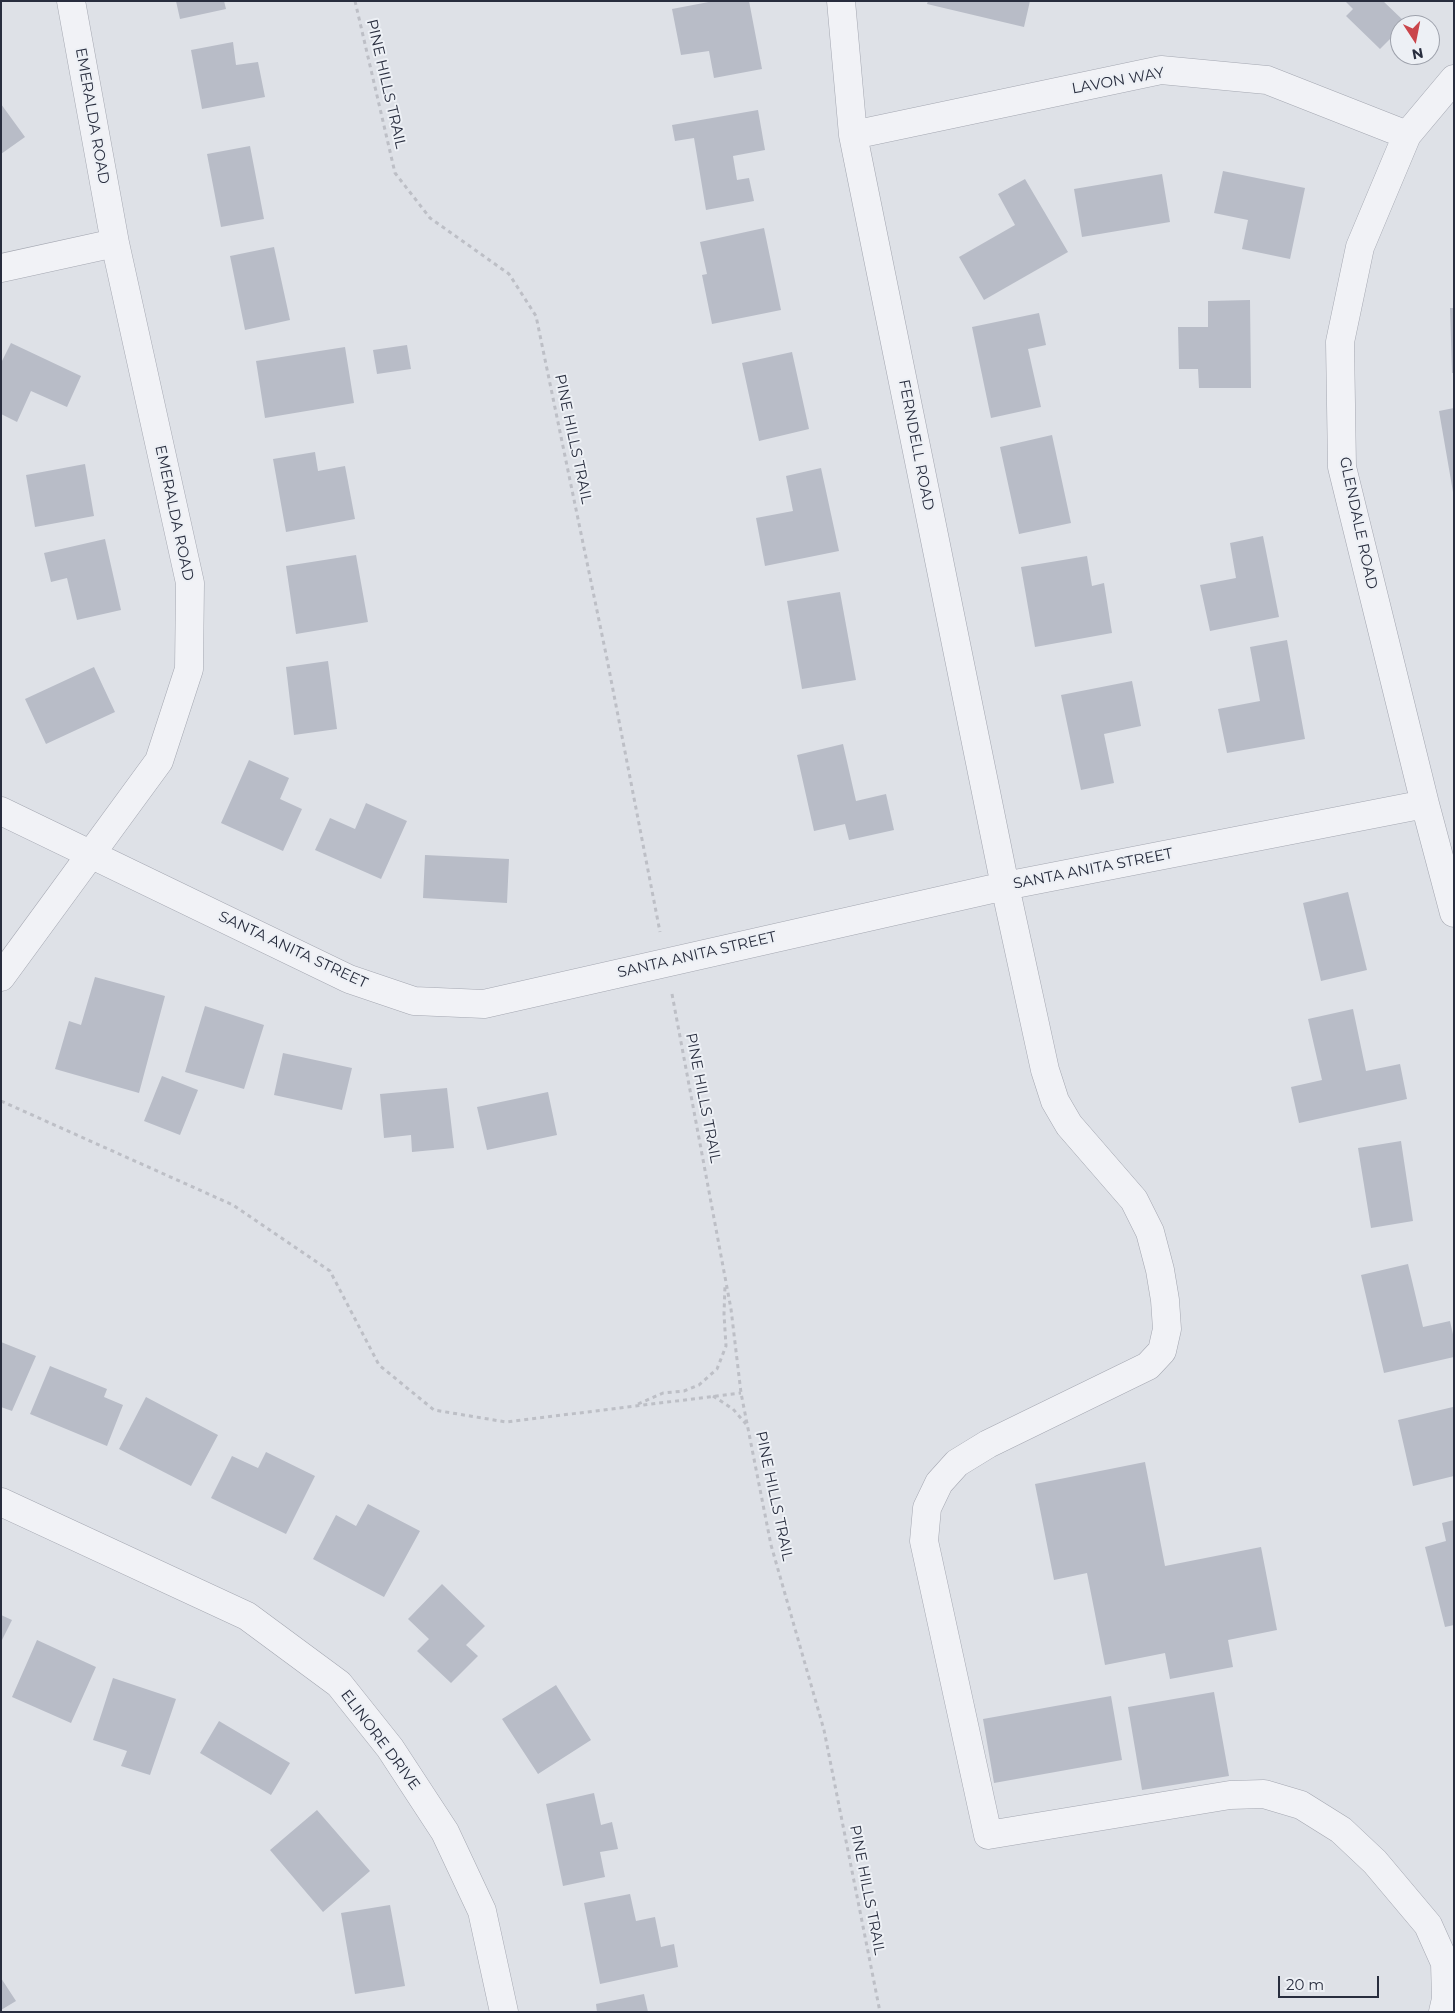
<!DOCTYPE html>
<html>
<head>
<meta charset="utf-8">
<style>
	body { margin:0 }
	#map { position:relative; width:1455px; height:2013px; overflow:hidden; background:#dee1e7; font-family:Montserrat,sans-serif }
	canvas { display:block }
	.frame { position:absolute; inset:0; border:2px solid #282d3e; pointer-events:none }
	.north { position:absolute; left:1390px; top:15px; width:50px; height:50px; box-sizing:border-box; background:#edf0f5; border:1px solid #9ea2ac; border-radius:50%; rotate:169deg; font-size:14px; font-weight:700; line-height:20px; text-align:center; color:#282d3e }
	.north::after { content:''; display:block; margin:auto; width:18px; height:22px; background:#ca454b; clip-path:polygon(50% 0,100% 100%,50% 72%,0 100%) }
	.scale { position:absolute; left:1278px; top:1976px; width:101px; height:22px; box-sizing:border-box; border:2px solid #282d3e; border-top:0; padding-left:6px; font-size:15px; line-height:18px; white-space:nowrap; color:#282d3e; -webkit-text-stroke:4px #edf0f5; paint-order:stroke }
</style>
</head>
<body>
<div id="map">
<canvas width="1455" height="2013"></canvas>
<div class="frame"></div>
<div class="north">N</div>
<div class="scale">20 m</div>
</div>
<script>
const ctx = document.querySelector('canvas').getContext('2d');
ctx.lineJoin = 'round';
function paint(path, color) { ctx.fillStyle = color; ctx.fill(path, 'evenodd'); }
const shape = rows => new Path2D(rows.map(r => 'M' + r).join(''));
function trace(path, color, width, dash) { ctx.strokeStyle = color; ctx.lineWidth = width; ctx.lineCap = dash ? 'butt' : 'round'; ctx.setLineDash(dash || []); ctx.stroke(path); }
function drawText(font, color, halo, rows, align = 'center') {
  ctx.font = font + ' Montserrat,sans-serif'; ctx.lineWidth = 4; ctx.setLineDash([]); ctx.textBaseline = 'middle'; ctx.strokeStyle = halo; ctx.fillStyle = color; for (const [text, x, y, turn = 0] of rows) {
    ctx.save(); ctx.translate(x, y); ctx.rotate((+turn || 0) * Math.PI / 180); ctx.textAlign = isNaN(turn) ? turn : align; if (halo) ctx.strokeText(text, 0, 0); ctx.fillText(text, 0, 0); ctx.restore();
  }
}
paint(shape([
	[176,1,224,1,226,9,180,19],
	[714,1,749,1,762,69,714,78,709,51,681,55,672,9],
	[928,1,1030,1,1024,27,927,4],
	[1345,1,1383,1,1406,23,1400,25,1400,29,1380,49,1346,16,1353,9],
	[233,42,236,65,258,62,265,97,202,109,191,50],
	[1,104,25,137,1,154],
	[758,110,765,150,733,156,737,180,749,178,754,201,706,210,694,138,675,141,672,125],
	[250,146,264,219,221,227,207,154],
	[1223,171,1305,188,1290,259,1242,249,1248,220,1214,213],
	[1162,174,1170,222,1082,237,1074,189],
	[1025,179,1068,252,984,300,959,257,1015,225,998,194],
	[764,228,781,310,712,324,702,275,707,274,700,242],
	[274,247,290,320,245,330,230,256],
	[1250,300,1251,388,1199,388,1198,369,1179,369,1178,327,1208,327,1208,301],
	[1450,308,1454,308,1454,373,1452,373],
	[1039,313,1046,345,1028,349,1041,407,991,418,972,327],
	[11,343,81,376,67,407,31,391,17,422,1,414,1,363],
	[407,345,411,369,377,374,373,350],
	[345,347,354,403,265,418,256,361],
	[792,352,809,429,759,441,742,363],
	[1454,408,1454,492,1453,492,1439,411],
	[1052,435,1071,523,1019,534,1000,447],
	[315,452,318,471,345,466,355,519,286,532,273,459],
	[85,464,94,516,35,527,26,475],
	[821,468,839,551,765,566,756,518,793,511,786,476],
	[1263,536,1279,617,1210,631,1200,585,1236,578,1230,543],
	[105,539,121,610,77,620,67,578,51,582,44,553],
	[356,555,368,622,296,634,286,566],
	[1087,556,1092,586,1104,583,1112,633,1035,647,1021,567],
	[840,592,856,680,802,689,787,601],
	[1287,640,1305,739,1227,753,1218,709,1260,701,1250,647],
	[328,661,337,729,294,735,286,667],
	[94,667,115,712,46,744,25,699],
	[1132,681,1141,726,1104,734,1114,783,1081,790,1061,695],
	[843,744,856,801,886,794,894,830,849,840,845,824,814,831,797,755],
	[249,760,289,778,280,799,302,809,283,851,221,823],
	[366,803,407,821,381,879,315,850,330,818,355,829],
	[425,855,509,859,507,903,423,898],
	[1348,892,1367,970,1321,981,1303,903],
	[95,977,165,996,139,1093,55,1069,69,1021,81,1025],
	[205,1006,264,1025,244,1089,185,1072],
	[1353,1009,1366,1071,1400,1064,1407,1099,1299,1123,1291,1087,1322,1080,1308,1019],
	[283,1053,352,1068,342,1110,274,1095],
	[162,1076,198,1090,180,1135,144,1121],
	[447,1088,454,1148,412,1152,411,1135,384,1138,380,1094],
	[548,1092,557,1135,487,1150,477,1107],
	[1401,1141,1413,1221,1371,1228,1358,1148],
	[1408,1264,1423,1327,1450,1321,1454,1339,1454,1357,1384,1373,1361,1275],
	[1,1342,36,1356,12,1411,1,1407],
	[50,1366,107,1389,104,1397,123,1405,107,1446,30,1414],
	[146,1397,218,1435,191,1486,119,1449],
	[1453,1407,1454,1476,1413,1486,1398,1420],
	[266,1452,315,1476,286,1534,211,1498,232,1456,258,1468],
	[1145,1462,1165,1566,1261,1547,1277,1630,1228,1640,1233,1667,1170,1679,1165,1653,1105,1665,1087,1573,1054,1580,1035,1484],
	[368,1504,420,1531,384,1597,313,1559,336,1515,356,1526],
	[1454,1520,1454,1625,1445,1627,1425,1547,1446,1541,1442,1523],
	[442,1584,485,1626,466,1645,478,1656,451,1683,417,1651,429,1639,408,1619],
	[1,1615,12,1620,1,1642],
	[37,1640,96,1667,71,1723,12,1697],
	[113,1678,176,1699,150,1775,121,1766,127,1751,93,1740],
	[556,1685,591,1740,538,1774,502,1719],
	[1214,1692,1229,1776,1142,1790,1128,1707],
	[1111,1696,1122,1760,994,1783,983,1719],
	[219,1721,290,1763,271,1795,200,1753],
	[594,1793,601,1825,612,1822,618,1849,600,1852,605,1877,563,1886,546,1804],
	[317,1810,370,1871,323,1912,270,1850],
	[630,1894,636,1921,655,1917,661,1947,674,1944,678,1967,600,1984,584,1903],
	[390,1905,405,1986,355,1994,341,1913],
	[1,1978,16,2001,1,2010],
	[644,1994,648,2012,597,2012,596,2004]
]), '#b8bcc7');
const minor = shape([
	[841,1,853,135,1005,886,1045,1070,1055,1101,1069,1125,1134,1200,1150,1232,1160,1270,1165,1300,1167,1329,1162,1351,1148,1366,988,1444,957,1463,939,1483,927,1508,924,1541,988,1835,1230,1795,1264,1794,1301,1805,1341,1830,1375,1862,1428,1925,1445,1963,1446,1999,1443,2012],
	[1454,79,1407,135,1360,247,1340,342,1342,467,1425,804,1454,913],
	[853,135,1161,70,1267,80,1407,135],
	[1,268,115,243],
	[1,811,349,979,414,1001,484,1004,1005,886,1425,804],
	[1,977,159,761,189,669,190,583,115,243,71,1],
	[1,1502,247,1616,339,1684,390,1748,445,1832,482,1911,504,2012]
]);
trace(minor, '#a4a7b1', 29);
trace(shape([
	[355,1,395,173,430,218,509,274,536,316,607,659,660,932],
	[672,994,731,1309,741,1393,771,1545,824,1730,880,2012],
	[1,1101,233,1205,330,1271,379,1365,434,1410,506,1422,741,1393],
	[713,1396,733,1409,746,1424],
	[638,1404,663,1393,684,1391,699,1385,717,1369,726,1346,724,1314,725,1286]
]), '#bdbfc6', 3, [4, 4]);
trace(minor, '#f1f2f6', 28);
drawText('15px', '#282d3e', '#edf0f5', [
	["LAVON WAY",1118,81,-10],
	["PINE HILLS TRAIL",386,84,77],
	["EMERALDA ROAD",92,116,80],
	["PINE HILLS TRAIL",573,439,78],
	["FERNDELL ROAD",916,445,79],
	["EMERALDA ROAD",174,513,78],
	["GLENDALE ROAD",1358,523,78],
	["SANTA ANITA STREET",1093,869,-11],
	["SANTA ANITA STREET",293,950,25],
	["SANTA ANITA STREET",697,955,-13],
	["PINE HILLS TRAIL",703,1098,79],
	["PINE HILLS TRAIL",774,1496,78],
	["ELINORE DRIVE",380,1740,53],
	["PINE HILLS TRAIL",867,1890,79]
]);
</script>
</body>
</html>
